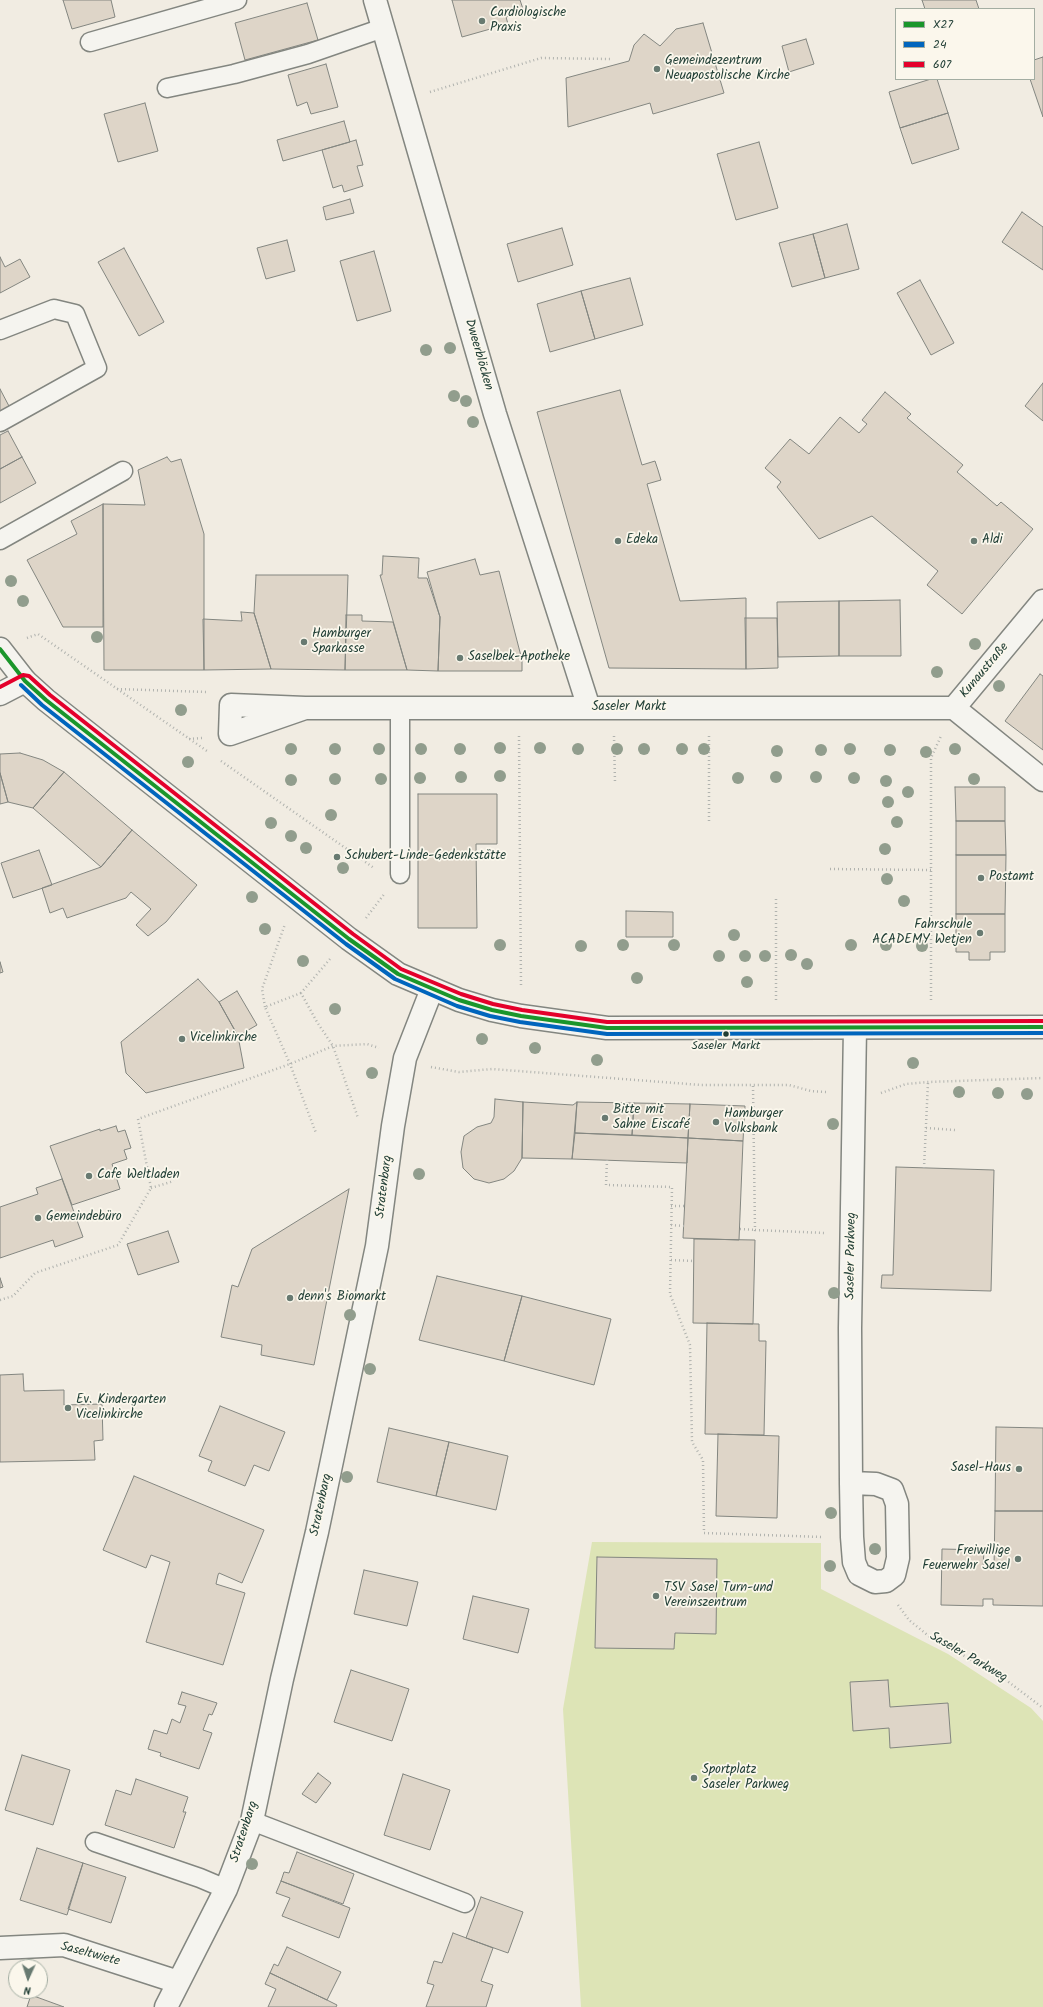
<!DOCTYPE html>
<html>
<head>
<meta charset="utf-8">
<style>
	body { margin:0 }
	#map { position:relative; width:1043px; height:2007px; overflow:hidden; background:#f1ece2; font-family:Kalam,sans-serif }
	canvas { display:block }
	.legend { position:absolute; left:895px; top:8px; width:140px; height:72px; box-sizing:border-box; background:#fbf7ec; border:1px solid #a3ada2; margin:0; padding:5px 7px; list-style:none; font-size:12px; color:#1f3d34 }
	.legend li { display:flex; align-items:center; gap:8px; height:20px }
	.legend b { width:20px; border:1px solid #a3ada2 }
	.north { position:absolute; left:8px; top:1959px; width:40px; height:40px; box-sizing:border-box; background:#fbf7ec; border:1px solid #a3ada2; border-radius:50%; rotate:183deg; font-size:11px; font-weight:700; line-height:16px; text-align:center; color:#1f3d34 }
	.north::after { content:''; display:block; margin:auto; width:14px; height:18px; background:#687a71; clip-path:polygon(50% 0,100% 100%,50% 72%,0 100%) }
</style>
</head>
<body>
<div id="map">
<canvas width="1043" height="2007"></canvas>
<ul class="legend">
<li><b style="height:5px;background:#1a962b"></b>X27</li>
<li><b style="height:5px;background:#0065bd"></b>24</li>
<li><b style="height:5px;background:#e4002b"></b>607</li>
</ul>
<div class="north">N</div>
</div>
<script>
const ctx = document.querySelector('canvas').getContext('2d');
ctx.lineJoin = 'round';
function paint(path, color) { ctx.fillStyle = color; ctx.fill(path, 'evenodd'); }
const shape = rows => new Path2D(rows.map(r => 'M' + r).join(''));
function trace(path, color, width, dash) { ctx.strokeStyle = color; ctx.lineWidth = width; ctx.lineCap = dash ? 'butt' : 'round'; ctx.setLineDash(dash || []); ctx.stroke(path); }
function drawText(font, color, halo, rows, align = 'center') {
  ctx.font = font + ' Kalam,sans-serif'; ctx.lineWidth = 3.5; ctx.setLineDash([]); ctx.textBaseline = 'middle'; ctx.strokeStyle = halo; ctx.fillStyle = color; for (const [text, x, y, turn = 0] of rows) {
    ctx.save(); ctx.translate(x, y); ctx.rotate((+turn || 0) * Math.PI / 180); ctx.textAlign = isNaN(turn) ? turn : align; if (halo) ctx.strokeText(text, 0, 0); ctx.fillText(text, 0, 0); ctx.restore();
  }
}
paint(shape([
	[592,1542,821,1543,821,1589,948,1654,1031,1708,1043,1721,1043,2007,581,2007,563,1709]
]), '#dde4b6');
const building = shape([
	[63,0,111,0,115,17,72,29,63,0],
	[452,0,520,0,524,12,506,17,508,24,462,37,452,0],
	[922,0,976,0,979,9,925,9,922,0],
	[307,3,318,40,245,60,235,23,307,3],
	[703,23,724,93,653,114,650,103,568,127,566,78,629,61,634,45,644,34,660,46,676,29,703,23],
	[806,39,814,64,789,72,782,46,806,39],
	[1043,57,1043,117,1030,79,1034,79,1034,60,1043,57],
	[326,64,338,107,311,114,307,102,297,106,288,75,326,64],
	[931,79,937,79,948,113,900,128,889,92,931,79],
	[145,103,158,151,118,162,104,114,145,103],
	[948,113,959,149,912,164,900,128,948,113],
	[344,121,350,142,283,161,277,140,344,121],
	[356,140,363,165,357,166,363,186,344,192,342,185,333,188,322,150,356,140],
	[759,142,778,208,736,220,717,154,759,142],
	[350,199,354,213,326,220,323,207,350,199],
	[1022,212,1043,227,1043,270,1002,242,1022,212],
	[847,224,859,269,825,278,813,234,847,224],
	[562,228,573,265,518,282,507,244,562,228],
	[813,234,825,278,792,287,779,243,813,234],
	[287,240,295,271,266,279,257,248,287,240],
	[124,248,164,322,139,336,98,262,124,248],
	[374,251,391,311,357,321,340,261,374,251],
	[0,257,5,267,20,259,30,277,0,293,0,257],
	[630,278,643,325,595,339,581,291,630,278],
	[920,280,954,343,931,355,897,293,920,280],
	[581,291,595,339,550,352,537,304,581,291],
	[1043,383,1043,421,1025,406,1043,383],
	[0,389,10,408,0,413,0,389],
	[620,390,642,465,655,461,658,470,661,480,647,484,680,601,746,598,746,669,609,668,537,412,620,390],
	[885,392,911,414,907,418,963,465,957,472,997,506,1001,502,1033,529,962,614,927,585,938,571,872,516,819,539,777,487,781,482,765,468,790,439,809,454,840,417,859,433,867,424,862,420,885,392],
	[8,431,22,457,0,469,0,435,8,431],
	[22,457,36,483,0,503,0,469,22,457],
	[167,457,171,462,181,459,204,534,204,670,104,670,103,504,145,505,138,470,167,457],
	[103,504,103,627,63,627,27,560,77,534,71,521,103,504],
	[383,556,419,558,418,578,427,578,440,617,438,671,407,670,380,575,382,575,383,556],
	[475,559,480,575,499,571,522,660,522,671,438,671,440,617,427,572,475,559],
	[256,575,348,575,345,670,271,669,254,613,256,575],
	[900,600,901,656,839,656,839,601,900,600],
	[839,601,839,656,778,657,777,602,839,601],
	[241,612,254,613,271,669,204,670,203,619,242,621,241,612],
	[346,615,362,615,362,621,393,622,407,670,345,670,346,615],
	[745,618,777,618,778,668,746,669,745,618],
	[1040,674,1043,676,1043,750,1005,721,1040,674],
	[20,753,43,760,64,772,33,808,8,802,0,773,0,754,20,753],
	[64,772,132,830,101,867,33,808,64,772],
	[0,773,8,802,0,804,0,773],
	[955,787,1005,787,1005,821,956,821,955,787],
	[418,794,497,794,497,844,476,844,477,928,418,928,418,794],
	[956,821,1005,821,1006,855,956,855,956,821],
	[132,830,197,885,166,922,148,936,136,925,151,909,131,892,126,898,67,918,63,908,50,913,42,888,101,867,132,830],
	[39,850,52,885,13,898,1,863,39,850],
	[956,855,1006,855,1005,914,956,914,956,855],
	[626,911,673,912,673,937,626,937,626,911],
	[956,914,1005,914,1005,952,990,952,990,960,969,960,969,952,956,952,956,914],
	[0,962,3,972,0,973,0,962],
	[198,979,219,1002,238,1036,244,1068,146,1093,126,1073,121,1042,198,979],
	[237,991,257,1025,238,1036,219,1002,237,991],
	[495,1099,523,1102,522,1158,514,1171,504,1179,489,1183,474,1179,463,1168,461,1152,464,1136,477,1127,491,1123,494,1117,495,1099],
	[523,1102,573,1105,577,1102,572,1159,522,1158,523,1102],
	[577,1102,634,1103,632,1135,575,1133,577,1102],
	[634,1103,690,1104,688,1138,632,1135,634,1103],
	[690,1104,745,1106,743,1141,688,1138,690,1104],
	[116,1126,118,1132,125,1130,131,1148,124,1150,127,1159,112,1164,120,1189,72,1205,50,1146,100,1129,100,1131,116,1126],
	[575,1133,688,1138,687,1163,572,1159,575,1133],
	[688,1138,743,1141,739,1240,683,1238,688,1138],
	[896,1167,994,1170,991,1291,881,1288,882,1275,893,1275,896,1167],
	[62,1179,83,1237,55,1247,53,1240,0,1258,0,1207,38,1194,36,1188,62,1179],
	[349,1189,314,1365,261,1355,262,1345,221,1337,232,1285,238,1287,252,1249,349,1189],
	[168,1231,179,1262,138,1275,127,1244,168,1231],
	[694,1239,755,1240,753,1324,693,1323,694,1239],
	[437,1276,522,1296,504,1361,419,1340,437,1276],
	[0,1278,3,1287,0,1288,0,1278],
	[522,1296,611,1319,594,1385,504,1361,522,1296],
	[707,1323,759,1324,759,1341,766,1341,764,1435,705,1434,707,1323],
	[23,1374,24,1391,64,1390,64,1405,102,1404,103,1440,94,1441,95,1460,0,1462,0,1375,23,1374],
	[220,1406,285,1432,269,1471,254,1465,245,1486,208,1471,212,1461,199,1456,220,1406],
	[996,1427,1043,1428,1043,1511,995,1511,996,1427],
	[389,1428,449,1442,436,1496,377,1482,389,1428],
	[718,1434,779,1436,777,1518,716,1516,718,1434],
	[449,1442,508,1456,496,1510,436,1496,449,1442],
	[134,1476,264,1530,242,1583,219,1573,218,1575,216,1584,245,1593,223,1665,146,1642,170,1562,151,1555,146,1568,103,1550,134,1476],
	[995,1511,1043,1511,1043,1606,993,1605,993,1599,983,1599,983,1606,941,1605,942,1549,984,1550,983,1568,994,1568,995,1511],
	[597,1557,717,1559,716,1634,675,1633,674,1649,595,1648,597,1557],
	[364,1570,418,1582,407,1626,354,1614,364,1570],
	[473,1596,529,1609,518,1653,463,1639,473,1596],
	[351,1670,409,1689,392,1741,334,1722,351,1670],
	[888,1680,890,1707,948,1703,951,1743,890,1748,889,1728,853,1731,850,1682,888,1680],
	[182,1692,217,1703,212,1715,209,1714,203,1730,212,1733,199,1769,160,1756,161,1753,148,1749,154,1730,167,1734,172,1719,180,1723,186,1706,178,1704,182,1692],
	[22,1755,70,1770,53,1825,5,1810,22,1755],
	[318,1773,331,1783,316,1803,302,1794,318,1773],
	[403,1774,450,1790,430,1850,384,1835,403,1774],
	[136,1779,188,1797,183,1812,186,1812,174,1848,105,1825,116,1790,131,1795,136,1779],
	[37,1848,83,1863,67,1915,20,1900,37,1848],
	[297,1852,354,1874,343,1904,281,1881,284,1872,289,1873,297,1852],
	[83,1863,126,1877,111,1923,68,1909,83,1863],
	[281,1881,350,1908,339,1938,282,1916,290,1898,276,1893,281,1881],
	[481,1897,523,1912,508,1953,466,1938,481,1897],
	[453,1933,493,1948,481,1981,493,1985,486,2007,426,2007,434,1985,427,1983,434,1961,442,1963,453,1933],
	[287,1947,341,1972,327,2000,270,1973,274,1964,278,1966,287,1947],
	[270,1973,327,2000,337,2005,336,2007,268,2007,276,1989,265,1984,270,1973],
	[31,1995,64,2007,27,2007,31,1995]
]);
paint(building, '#ded5c8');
trace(building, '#838680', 1);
const service = shape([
	[90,42,237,0],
	[167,88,234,74,308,54,383,28],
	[0,330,54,309,75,314,97,368,0,422],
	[0,540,123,471],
	[400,708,400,874],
	[252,1821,465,1903],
	[95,1842,200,1878,226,1889]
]);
const minor = shape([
	[375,0,495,414,589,708],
	[305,708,231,705,230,734,305,708,954,708],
	[954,708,1043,601],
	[954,708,1043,780],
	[851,1483,876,1484,892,1490,897,1504,898,1558,894,1575,886,1581,875,1582,859,1574,854,1562,852,1537,851,1483,850,1328,855,1028],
	[0,1948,64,1945,178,1982],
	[166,2007,226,1889,252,1821,282,1679,317,1532,377,1246,393,1126,405,1058,432,989]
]);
const tertiary = shape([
	[0,649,25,681]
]);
const secondary = shape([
	[0,694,25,681,46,700,349,939,398,974,459,1000,492,1010,521,1016,607,1028,1043,1027]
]);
trace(service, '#838680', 21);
trace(minor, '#838680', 25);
trace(tertiary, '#838680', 25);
trace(secondary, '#838680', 25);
trace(shape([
	[430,92,541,58,610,59],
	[27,638,38,634,207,751],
	[117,689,206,692],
	[519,736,521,987],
	[614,736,615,783],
	[709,736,709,822],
	[189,739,202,738],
	[221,761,374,868],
	[830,869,932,870],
	[366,918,385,893],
	[330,959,301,993,317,1022,333,1046,358,1118],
	[301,993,265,1007,290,1064,316,1133],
	[776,1000,776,899],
	[931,1000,931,758,941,736],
	[265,1007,262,989,285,924],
	[431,1067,459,1072,492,1069,701,1085,789,1085,811,1091,826,1092],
	[753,1086,755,1230,825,1233],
	[881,1093,906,1084,928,1082,1043,1078],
	[926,1128,955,1130],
	[607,1160,606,1185,672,1187,670,1294,690,1345,692,1442,703,1460,704,1533,823,1537],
	[924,1168,928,1082],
	[151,1188,174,1181],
	[671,1206,684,1206],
	[671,1225,684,1226],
	[740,1229,755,1230],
	[671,1260,694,1261],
	[0,1300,13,1296,35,1273,118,1245,151,1188,138,1119,290,1064,333,1046,367,1044,379,1048],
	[898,1605,909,1620,931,1638,998,1674,1043,1708]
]), '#b1b3af', 2.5, [1, 3]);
trace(service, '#f5f4ef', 18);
trace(minor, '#f5f4ef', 22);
trace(tertiary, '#f5f4ef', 22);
trace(secondary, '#f5f4ef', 22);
trace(shape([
	[0,649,25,681,46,700,349,939,398,974,459,1000,492,1010,521,1016,607,1028,1043,1027]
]), '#1a962b', 4);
trace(shape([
	[21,685,42,705,346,944,395,979,457,1006,490,1016,520,1022,607,1034,1043,1033]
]), '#0065bd', 4);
trace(shape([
	[0,687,23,675,29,676,50,695,353,934,401,969,461,994,493,1004,522,1010,607,1022,1043,1021]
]), '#e4002b', 4);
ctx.fillStyle = '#919d8d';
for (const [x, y] of [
	[450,348],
	[426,350],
	[454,396],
	[466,401],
	[473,422],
	[11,581],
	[23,601],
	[97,637],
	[975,644],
	[937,672],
	[999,686],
	[181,710],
	[500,748],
	[540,748],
	[291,749],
	[335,749],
	[379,749],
	[421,749],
	[460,749],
	[578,749],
	[617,749],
	[644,749],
	[682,749],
	[704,749],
	[850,749],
	[955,749],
	[821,750],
	[890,750],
	[777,751],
	[926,752],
	[188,762],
	[500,776],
	[461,777],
	[776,777],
	[816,777],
	[420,778],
	[738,778],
	[854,778],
	[335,779],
	[381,779],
	[974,779],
	[291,780],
	[886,781],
	[908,792],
	[888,802],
	[331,815],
	[897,822],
	[271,823],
	[291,836],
	[306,848],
	[885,849],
	[343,868],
	[887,879],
	[252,897],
	[904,901],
	[265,929],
	[734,935],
	[500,945],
	[623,945],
	[674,945],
	[851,945],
	[886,945],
	[581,946],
	[922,946],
	[791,955],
	[719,956],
	[745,956],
	[765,956],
	[303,961],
	[807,964],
	[637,978],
	[747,982],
	[335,1009],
	[482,1039],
	[535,1048],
	[597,1060],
	[913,1063],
	[372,1073],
	[959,1092],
	[998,1093],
	[1027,1094],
	[833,1124],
	[419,1174],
	[834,1293],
	[350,1315],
	[370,1369],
	[347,1477],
	[831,1513],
	[875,1549],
	[830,1566],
	[252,1864]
]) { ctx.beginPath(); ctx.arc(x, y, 6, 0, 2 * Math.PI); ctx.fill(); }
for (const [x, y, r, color] of [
	[482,21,4,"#687a71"],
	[657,69,4,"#687a71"],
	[618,541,4,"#687a71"],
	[974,541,4,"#687a71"],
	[304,642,4,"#687a71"],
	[460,658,4,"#687a71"],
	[337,857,4,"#687a71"],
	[981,878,4,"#687a71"],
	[980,933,4,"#687a71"],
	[726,1034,3.5,"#1f3d34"],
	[182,1039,4,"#687a71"],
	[605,1118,4,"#687a71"],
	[716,1122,4,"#687a71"],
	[89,1176,4,"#687a71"],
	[38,1218,4,"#687a71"],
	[290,1298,4,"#687a71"],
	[68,1408,4,"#687a71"],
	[1019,1469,4,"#687a71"],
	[1018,1559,4,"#687a71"],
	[656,1596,4,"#687a71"],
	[694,1778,4,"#687a71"]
]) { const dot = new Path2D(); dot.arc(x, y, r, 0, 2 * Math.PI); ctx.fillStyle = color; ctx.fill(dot); trace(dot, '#fbf7ec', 1.5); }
drawText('12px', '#1f3d34', '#fbf7ec', [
	["Saseler Markt",726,1047]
]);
drawText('13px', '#1f3d34', '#fbf7ec', [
	["Cardiologische",490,14],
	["Praxis",490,29],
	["Gemeindezentrum",665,62],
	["Neuapostolische Kirche",665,77],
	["Edeka",626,541],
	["Aldi",982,541],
	["Hamburger",312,635],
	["Sparkasse",312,650],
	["Saselbek-Apotheke",468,658],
	["Schubert-Linde-Gedenkstätte",345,857],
	["Postamt",989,878],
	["Fahrschule",972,926,"right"],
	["ACADEMY Wetjen",972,941,"right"],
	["Vicelinkirche",190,1039],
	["Bitte mit",613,1111],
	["Sahne Eiscafé",613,1126],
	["Hamburger",724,1115],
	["Volksbank",724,1130],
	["Cafe Weltladen",97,1176],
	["Gemeindebüro",46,1218],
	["denn's Biomarkt",298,1298],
	["Ev. Kindergarten",76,1401],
	["Vicelinkirche",76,1416],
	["Sasel-Haus",1011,1469,"right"],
	["Freiwillige",1010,1552,"right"],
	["Feuerwehr Sasel",1010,1567,"right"],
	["TSV Sasel Turn-und",664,1589],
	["Vereinszentrum",664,1604],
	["Sportplatz",702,1771],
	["Saseler Parkweg",702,1786]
], 'left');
drawText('13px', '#1f3d34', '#fbf7ec', [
	["Dweerblöcken",478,355,74],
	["Kunaustraße",985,671,-50],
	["Saseler Markt",629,708],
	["Stratenbarg",385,1187,-83],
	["Saseler Parkweg",852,1256,-89],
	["Stratenbarg",322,1505,-78],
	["Saseler Parkweg",968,1658,30],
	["Stratenbarg",245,1832,-72],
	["Saseltwiete",90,1955,15]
]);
</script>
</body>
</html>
